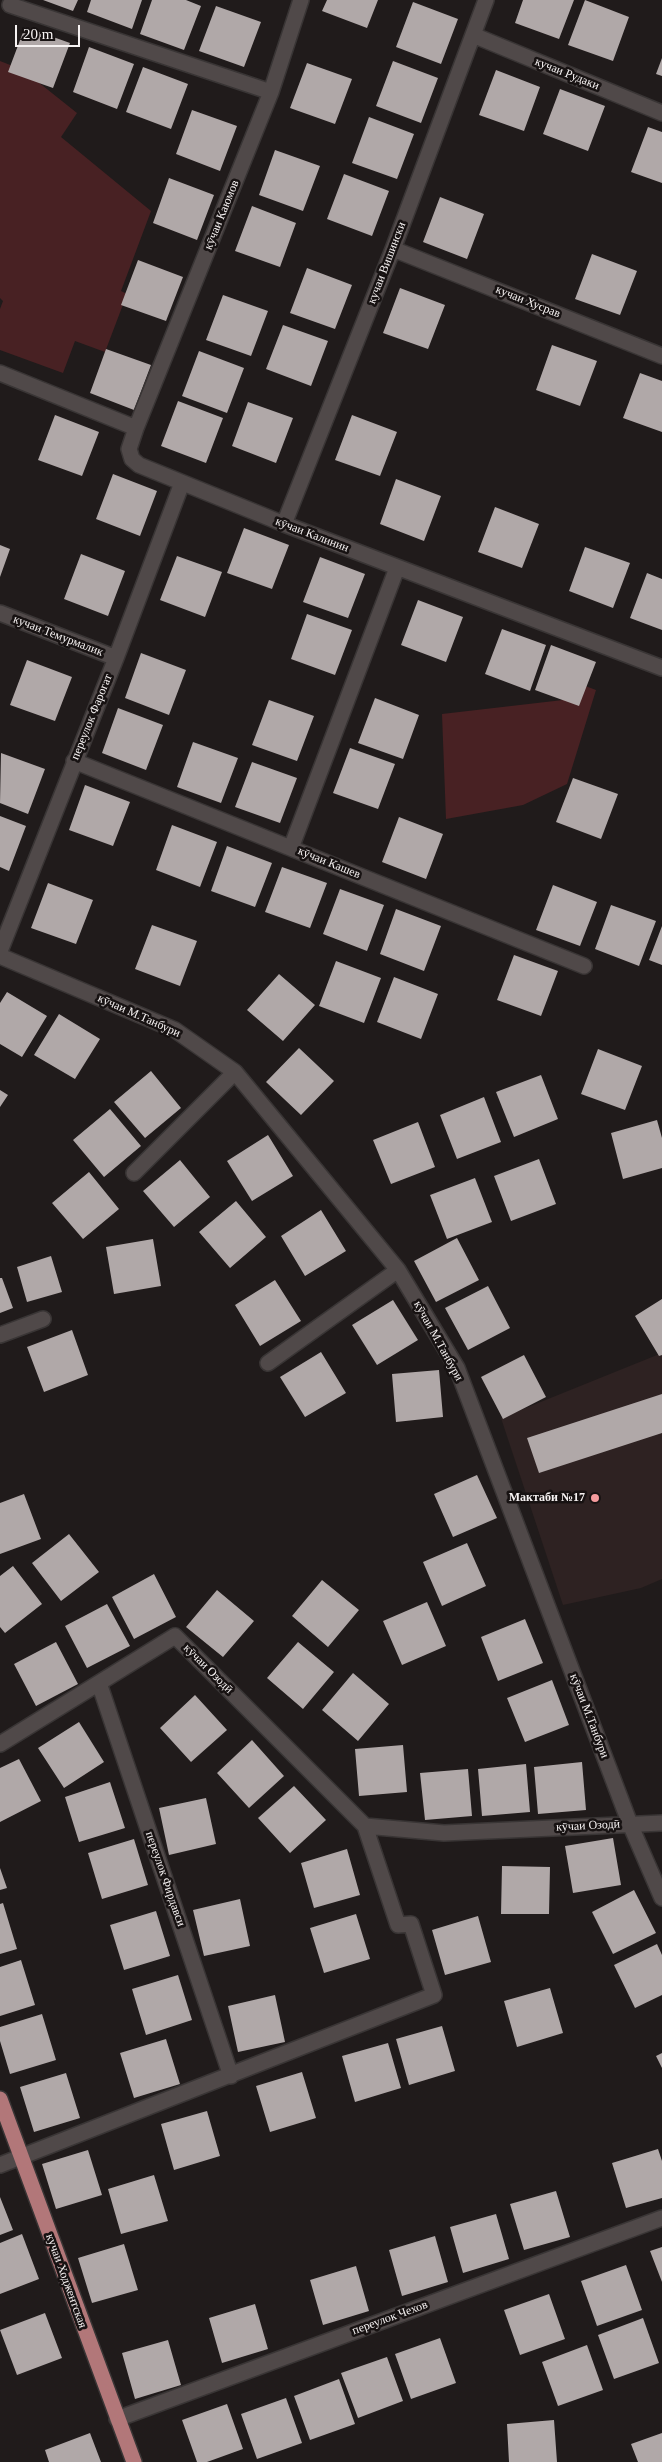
<!DOCTYPE html>
<html>
<head>
<meta charset="utf-8">
<style>
	body { margin:0 }
	#map { position:relative; width:662px; height:2462px; overflow:hidden; background:#201b1b; font-family:Georgia,serif }
	canvas { display:block }
	.scale { position:absolute; left:15px; top:25px; width:65px; height:22px; box-sizing:border-box; border:2px solid #f6f2f2; border-top:0; padding-left:6px; font-size:15px; line-height:18px; white-space:nowrap; color:#f6f2f2; -webkit-text-stroke:4px #171212; paint-order:stroke }
</style>
</head>
<body>
<div id="map">
<canvas width="662" height="2462"></canvas>
<div class="scale">20 m</div>
</div>
<script>
const ctx = document.querySelector('canvas').getContext('2d');
ctx.lineJoin = 'round';
function paint(path, color) { ctx.fillStyle = color; ctx.fill(path, 'evenodd'); }
const shape = rows => new Path2D(rows.map(r => 'M' + r).join(''));
function trace(path, color, width, dash) { ctx.strokeStyle = color; ctx.lineWidth = width; ctx.lineCap = dash ? 'butt' : 'round'; ctx.setLineDash(dash || []); ctx.stroke(path); }
function drawText(font, color, halo, rows, align = 'center') {
  ctx.font = font + ' Georgia,serif'; ctx.lineWidth = 5; ctx.setLineDash([]); ctx.textBaseline = 'middle'; ctx.strokeStyle = halo; ctx.fillStyle = color; for (const [text, x, y, turn = 0] of rows) {
    ctx.save(); ctx.translate(x, y); ctx.rotate((+turn || 0) * Math.PI / 180); ctx.textAlign = isNaN(turn) ? turn : align; if (halo) ctx.strokeText(text, 0, 0); ctx.fillText(text, 0, 0); ctx.restore();
  }
}
paint(shape([
	[662,1353,662,1579,641,1588,563,1605,501,1418]
]), '#2e2222');
paint(shape([
	[0,61,23,70,77,113,61,137,151,211,121,291,127,294,105,352,75,341,63,373,0,350,0,309,3,301,0,298],
	[569,680,596,690,567,784,523,805,446,819,442,714,563,700]
]), '#482123');
paint(shape([
	[43,0,78,0,73,11],
	[91,0,142,0,132,29,87,12],
	[152,0,186,0,201,6,184,50,140,34],
	[327,0,378,0,367,28,322,11],
	[523,0,574,0,559,39,515,23],
	[585,0,629,17,613,61,568,45],
	[413,2,458,19,441,64,396,47],
	[216,6,261,22,244,67,199,51],
	[25,27,70,43,53,88,8,72],
	[89,47,134,64,117,109,73,92],
	[662,58,662,76,656,74],
	[393,61,438,78,421,123,376,106],
	[307,63,352,79,335,124,290,108],
	[143,67,188,84,171,129,126,112],
	[496,70,540,87,524,131,479,115],
	[560,89,605,106,588,151,543,134],
	[192,110,237,126,220,171,176,154],
	[369,117,414,134,397,179,352,163],
	[648,127,662,132,662,183,631,172],
	[275,150,320,166,303,211,259,195],
	[344,174,389,191,372,236,327,219],
	[169,178,214,195,197,240,153,223],
	[440,197,484,214,467,259,423,242],
	[252,206,296,223,280,267,235,251],
	[592,254,637,271,620,315,575,299],
	[138,260,183,277,166,321,121,305],
	[307,268,352,285,335,329,290,313],
	[400,288,445,305,428,349,383,333],
	[223,295,268,311,251,356,206,340],
	[283,325,328,341,311,386,266,369],
	[552,345,597,361,580,406,536,390],
	[106,349,151,365,134,410,90,393],
	[199,351,244,368,227,413,182,396],
	[640,373,662,381,662,432,623,418],
	[178,401,223,418,206,463,161,446],
	[248,402,293,418,276,463,232,446],
	[55,415,99,432,82,476,38,460],
	[352,415,397,432,380,476,335,460],
	[113,474,157,491,140,536,96,519],
	[396,479,441,496,424,541,380,524],
	[495,507,539,524,522,568,478,552],
	[244,528,289,545,272,589,227,573],
	[0,545,10,549,0,577],
	[585,547,630,563,613,608,569,591],
	[81,554,125,571,108,616,64,599],
	[177,556,222,572,205,617,160,600],
	[320,557,365,574,348,618,303,602],
	[647,573,662,579,662,630,630,618],
	[418,600,463,617,446,662,401,645],
	[307,614,352,630,335,675,291,659],
	[502,629,546,645,530,691,485,674],
	[551,645,596,662,579,706,535,690],
	[141,653,186,670,169,715,125,698],
	[27,660,72,677,55,721,10,705],
	[375,698,419,715,403,759,358,743],
	[269,700,314,716,297,761,252,745],
	[118,708,163,725,146,770,102,753],
	[193,742,238,758,221,803,177,787],
	[350,748,395,764,378,809,333,793],
	[1,753,45,769,28,814,0,803],
	[252,762,297,778,280,823,235,807],
	[573,778,618,794,601,839,556,822],
	[85,785,130,802,113,846,69,830],
	[0,816,26,826,9,871,0,867],
	[399,817,443,834,426,879,382,862],
	[172,825,217,842,200,887,156,870],
	[227,846,272,863,255,907,211,891],
	[282,867,327,883,310,928,265,912],
	[48,883,93,900,76,944,31,928],
	[553,885,597,902,580,946,536,930],
	[340,889,384,905,367,951,323,934],
	[611,905,656,921,639,966,595,949],
	[396,909,441,926,424,971,380,954],
	[152,925,197,941,180,986,135,969],
	[662,926,662,965,649,960],
	[514,955,558,971,541,1016,497,1000],
	[336,961,381,978,364,1023,319,1006],
	[279,974,315,1005,283,1041,247,1010],
	[394,977,438,994,421,1039,377,1022],
	[7,992,47,1016,22,1057,0,1044,0,1003],
	[59,1014,100,1039,75,1079,34,1055],
	[299,1048,334,1081,301,1115,266,1082],
	[598,1049,642,1066,625,1110,581,1094],
	[151,1071,181,1108,145,1138,114,1102],
	[541,1075,558,1119,514,1137,496,1092],
	[0,1090,8,1095,0,1107],
	[484,1097,501,1142,457,1159,440,1115],
	[110,1109,141,1146,104,1177,73,1140],
	[657,1120,662,1138,662,1168,623,1179,611,1133],
	[418,1122,435,1167,391,1184,373,1140],
	[268,1135,293,1176,252,1201,227,1161],
	[539,1159,556,1204,511,1221,494,1176],
	[180,1160,210,1197,174,1227,143,1191],
	[89,1172,119,1209,83,1239,52,1203],
	[475,1178,492,1222,447,1239,430,1195],
	[236,1201,266,1237,230,1268,199,1232],
	[321,1210,346,1251,305,1276,281,1236],
	[457,1238,479,1280,436,1302,414,1261],
	[153,1239,161,1286,114,1294,106,1247],
	[51,1256,62,1292,27,1302,17,1267],
	[0,1278,2,1278,13,1308,0,1313],
	[275,1280,301,1321,260,1346,235,1305],
	[488,1286,510,1328,468,1350,445,1308],
	[662,1299,662,1355,659,1356,635,1316],
	[393,1300,418,1340,377,1365,352,1325],
	[72,1330,88,1375,44,1392,27,1347],
	[321,1352,346,1393,305,1417,280,1377],
	[524,1355,546,1397,503,1419,481,1377],
	[439,1370,443,1417,396,1422,392,1374],
	[662,1394,662,1433,539,1473,527,1438],
	[477,1475,497,1518,453,1537,434,1494],
	[24,1494,41,1539,0,1554,0,1503],
	[69,1534,99,1572,61,1601,32,1563],
	[467,1543,486,1586,442,1606,423,1562],
	[13,1566,42,1604,5,1633,0,1627,0,1576],
	[154,1574,176,1617,134,1639,112,1597],
	[322,1580,359,1610,328,1647,292,1616],
	[217,1590,254,1621,223,1657,186,1627],
	[427,1602,446,1646,402,1665,383,1621],
	[107,1604,130,1646,87,1668,65,1626],
	[525,1619,543,1663,498,1681,481,1637],
	[56,1642,78,1684,36,1706,14,1664],
	[298,1642,334,1672,303,1709,267,1678],
	[353,1673,389,1704,358,1741,322,1710],
	[552,1680,569,1725,525,1742,507,1698],
	[195,1695,227,1730,191,1762,160,1728],
	[79,1722,104,1762,64,1788,38,1748],
	[252,1740,284,1776,249,1808,217,1773],
	[403,1745,407,1792,359,1796,355,1749],
	[19,1759,41,1801,0,1822,0,1768],
	[582,1762,586,1810,538,1814,534,1767],
	[526,1764,530,1812,482,1816,478,1769],
	[468,1769,472,1816,425,1820,420,1773],
	[110,1782,125,1828,79,1842,65,1797],
	[294,1786,326,1820,290,1853,258,1818],
	[206,1798,216,1844,169,1855,159,1808],
	[613,1838,621,1885,573,1893,565,1846],
	[134,1839,148,1885,102,1899,88,1853],
	[347,1849,360,1895,314,1908,301,1863],
	[502,1866,550,1867,549,1914,501,1914],
	[0,1868,7,1888,0,1890],
	[634,1890,656,1933,613,1954,592,1912],
	[240,1899,250,1946,204,1956,193,1910],
	[3,1903,17,1949,0,1954,0,1904],
	[156,1911,170,1956,124,1970,110,1925],
	[356,1914,370,1959,324,1973,310,1928],
	[478,1916,491,1962,445,1975,432,1930],
	[657,1944,662,1955,662,1995,635,2008,614,1965],
	[21,1960,35,2005,0,2016,0,1967],
	[178,1975,192,2020,146,2035,132,1989],
	[550,1988,563,2033,517,2047,504,2001],
	[275,1995,285,2042,238,2052,228,2006],
	[42,2014,56,2060,10,2074,0,2041,0,2027],
	[442,2026,455,2071,409,2085,396,2039],
	[166,2039,180,2084,134,2098,120,2053],
	[388,2043,401,2088,355,2102,342,2056],
	[662,2053,662,2068,656,2056],
	[302,2072,316,2118,270,2132,256,2086],
	[66,2073,80,2118,34,2132,20,2087],
	[207,2111,220,2156,174,2170,161,2124],
	[658,2149,662,2161,662,2198,626,2208,612,2163],
	[88,2150,102,2195,56,2209,42,2164],
	[154,2175,168,2221,121,2234,108,2189],
	[556,2191,570,2237,524,2250,510,2204],
	[0,2197,13,2230,0,2235],
	[496,2214,509,2259,463,2273,450,2227],
	[22,2234,39,2279,0,2294,0,2243],
	[435,2236,448,2282,402,2296,389,2250],
	[124,2244,138,2290,92,2303,78,2258],
	[662,2247,662,2282,650,2251],
	[626,2265,642,2310,597,2326,581,2281],
	[356,2266,369,2311,323,2325,310,2280],
	[549,2294,565,2339,520,2355,504,2310],
	[255,2304,268,2349,222,2363,209,2318],
	[45,2313,62,2358,17,2375,0,2330],
	[643,2318,659,2363,614,2379,598,2335],
	[440,2338,456,2383,411,2399,395,2354],
	[168,2340,181,2385,135,2399,122,2353],
	[587,2345,603,2390,558,2406,542,2362],
	[387,2357,403,2401,358,2418,341,2373],
	[339,2379,355,2424,310,2440,294,2396],
	[286,2398,302,2443,257,2459,241,2414],
	[227,2404,243,2449,207,2462,197,2462,182,2420],
	[554,2420,557,2462,509,2462,507,2424],
	[90,2433,101,2462,49,2462,45,2450],
	[662,2433,662,2462,638,2462,631,2444]
]), '#b0a8a8');
const minor = shape([
	[301,0,271,92,136,428,129,449,132,459,139,465,284,524,662,668],
	[10,5,271,92],
	[473,35,662,113],
	[393,249,662,356],
	[0,373,136,428],
	[284,524,393,249,486,0],
	[0,613,116,658],
	[74,761,584,966],
	[291,848,397,568],
	[0,951,116,658,182,483],
	[0,956,175,1030,235,1072,398,1270,457,1368,630,1824,662,1898],
	[134,1173,235,1072],
	[0,1335,43,1319],
	[268,1363,398,1270],
	[99,1683,231,2076],
	[0,1744,175,1636,365,1826,444,1833,662,1823],
	[0,2165,434,1995,411,1924,398,1925,365,1826],
	[117,2419,662,2218]
]);
const major = shape([
	[0,2099,134,2462]
]);
trace(minor, '#393535', 18);
trace(major, '#393535', 18);
trace(minor, '#504949', 15);
trace(major, '#b27779', 15);
for (const [x, y, r, color] of [
	[595,1498,5,"#f59b9d"]
]) { const dot = new Path2D(); dot.arc(x, y, r, 0, 2 * Math.PI); ctx.fillStyle = color; ctx.fill(dot); trace(dot, '#171212', 2); }
drawText('12px', '#f6f2f2', '#171212', [
	["кучаи Рудаки",567,74,22],
	["кӯчаи Каюмов",222,215,-68],
	["кучаи Вишински",387,263,-69],
	["кучаи Хусрав",528,302,22],
	["кӯчаи Калинин",312,535,21],
	["кучаи Темурмалик",58,636,21],
	["переулок Фарогат",92,717,-68],
	["кӯчаи Кашев",329,863,22],
	["кӯчаи М.Танбури",139,1016,24],
	["кӯчаи М.Танбури",438,1341,61],
	["кӯчаи Озодӣ",208,1669,45],
	["кӯчаи М.Танбури",589,1716,69],
	["кӯчаи Озодӣ",588,1826,-3],
	["переулок Фирдавси",165,1879,71],
	["кучаи Ходжентская",66,2281,70],
	["переулок Чехов",390,2318,-20]
]);
drawText('bold 12px', '#f6f2f2', '#171212', [
	["Мактаби №17",585,1498]
], 'right');
</script>
</body>
</html>
